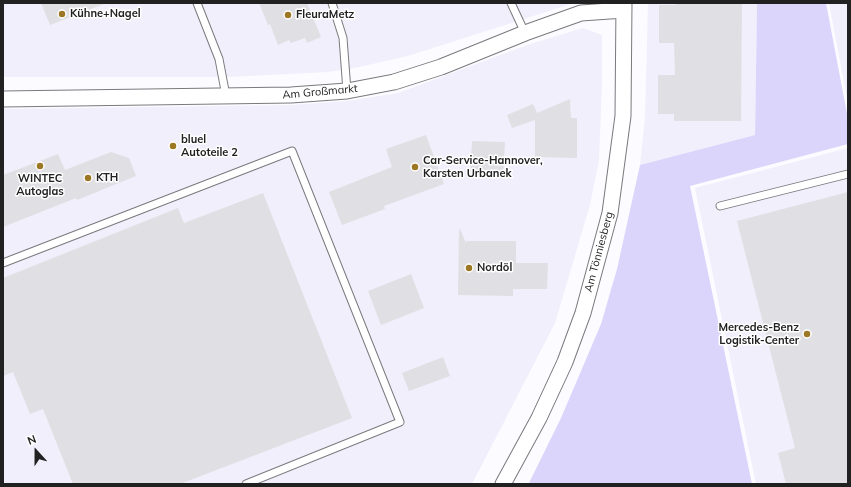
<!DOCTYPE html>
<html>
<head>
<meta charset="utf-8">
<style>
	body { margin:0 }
	#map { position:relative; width:851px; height:487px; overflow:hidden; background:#fcfbff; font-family:Mulish,sans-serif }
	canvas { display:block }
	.frame { position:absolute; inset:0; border:4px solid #212122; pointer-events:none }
	.north { position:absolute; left:16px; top:431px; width:40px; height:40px; -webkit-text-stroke:3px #fff; paint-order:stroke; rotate:339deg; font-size:11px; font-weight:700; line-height:16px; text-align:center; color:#212122 }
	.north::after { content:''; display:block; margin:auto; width:14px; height:18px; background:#212122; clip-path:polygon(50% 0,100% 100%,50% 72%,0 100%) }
</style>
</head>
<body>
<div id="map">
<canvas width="851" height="487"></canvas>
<div class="frame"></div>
<div class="north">N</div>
</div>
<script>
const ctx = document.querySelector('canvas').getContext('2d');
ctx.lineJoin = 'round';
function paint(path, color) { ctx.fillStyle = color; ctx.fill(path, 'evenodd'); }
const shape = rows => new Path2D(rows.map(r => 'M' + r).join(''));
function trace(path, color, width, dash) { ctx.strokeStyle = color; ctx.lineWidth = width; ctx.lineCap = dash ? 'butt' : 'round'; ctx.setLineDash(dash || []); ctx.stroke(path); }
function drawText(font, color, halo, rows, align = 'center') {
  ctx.font = font + ' Mulish,sans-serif'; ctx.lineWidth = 3; ctx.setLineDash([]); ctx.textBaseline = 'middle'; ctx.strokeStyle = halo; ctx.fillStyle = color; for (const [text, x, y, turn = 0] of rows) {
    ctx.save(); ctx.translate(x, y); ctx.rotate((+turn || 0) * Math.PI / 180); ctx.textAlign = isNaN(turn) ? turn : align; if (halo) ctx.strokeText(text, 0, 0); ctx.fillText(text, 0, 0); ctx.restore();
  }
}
paint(shape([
	[3,3,574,3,408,56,350,69,327,72,229,77,3,77],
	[648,3,757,3,755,135,640,165,645,117],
	[829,3,848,3,848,103],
	[583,28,602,35,602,85,599,160,590,205,555,323,472,484,3,484,3,109,292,105,347,101,398,93,530,44],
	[848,148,848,484,756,484,695,188]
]), '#f1effb');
paint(shape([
	[757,3,826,3,848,119,848,144,690,186,752,484,531,484,529,483,561,418,601,324,617,269,640,165,755,135]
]), '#dcd5fb');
paint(shape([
	[41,3,103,3,104,4,50,25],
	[259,3,307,3,321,37,307,43,305,38,291,43,289,40,278,45,270,24,268,25],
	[676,3,742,3,741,121,674,121,674,114,658,114,658,75,675,75,674,43,659,43,659,5,676,5],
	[570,99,571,118,577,118,577,158,535,157,535,120,512,128,507,115,533,104,537,113],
	[426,135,444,184,384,206,385,209,342,225,329,192,392,167,386,149],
	[472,141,505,142,503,177,470,175],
	[111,152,129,158,136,176,77,200,76,198,3,227,3,175,58,154,65,170],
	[848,192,848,484,786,484,778,453,795,448,737,221],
	[263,193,352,418,180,484,73,484,43,409,30,414,13,372,3,376,3,278,178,208,184,223],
	[459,229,460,229,466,243,466,241,516,241,516,263,548,263,547,289,513,289,513,296,458,295],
	[411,274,424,308,381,325,368,291],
	[443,357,450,376,409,391,402,373]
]), '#e0dfe3');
const service = shape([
	[197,3,219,59,226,96],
	[332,3,343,38,347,91],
	[511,3,525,33],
	[720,206,848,174],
	[3,263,292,151,400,422,246,484]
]);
const minor = shape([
	[3,99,291,95,347,91,394,82,441,67,525,33,581,13,624,10],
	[503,484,539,418,565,362,583,313,610,213,623,116,624,3]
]);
trace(service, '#7a797d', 9);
trace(minor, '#7a797d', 17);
trace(service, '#fff', 7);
trace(minor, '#fff', 15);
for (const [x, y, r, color] of [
	[62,14,4,"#9c7824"],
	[288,15,4,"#9c7824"],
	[173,146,4,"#9c7824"],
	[40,166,4,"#9c7824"],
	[415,167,4,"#9c7824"],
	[88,178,4,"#9c7824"],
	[469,268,4,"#9c7824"],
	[807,334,4,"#9c7824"]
]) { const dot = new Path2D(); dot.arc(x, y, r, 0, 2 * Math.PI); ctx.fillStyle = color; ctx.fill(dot); trace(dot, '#fff', 1.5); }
drawText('bold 11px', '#212122', '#fff', [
	["Kühne+Nagel",70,14],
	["FleuraMetz",296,15],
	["bluel",181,140],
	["Autoteile 2",181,153],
	["Car-Service-Hannover,",423,161],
	["Karsten Urbanek",423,174],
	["KTH",96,178],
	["WINTEC",40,179,"center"],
	["Autoglas",40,192,"center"],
	["Nordöl",477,268],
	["Mercedes-Benz",799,328,"right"],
	["Logistik-Center",799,341,"right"]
], 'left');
drawText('11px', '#212122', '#fff', [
	["Am Großmarkt",320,92,-5],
	["Am Tönniesberg",599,252,-75]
]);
</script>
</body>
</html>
